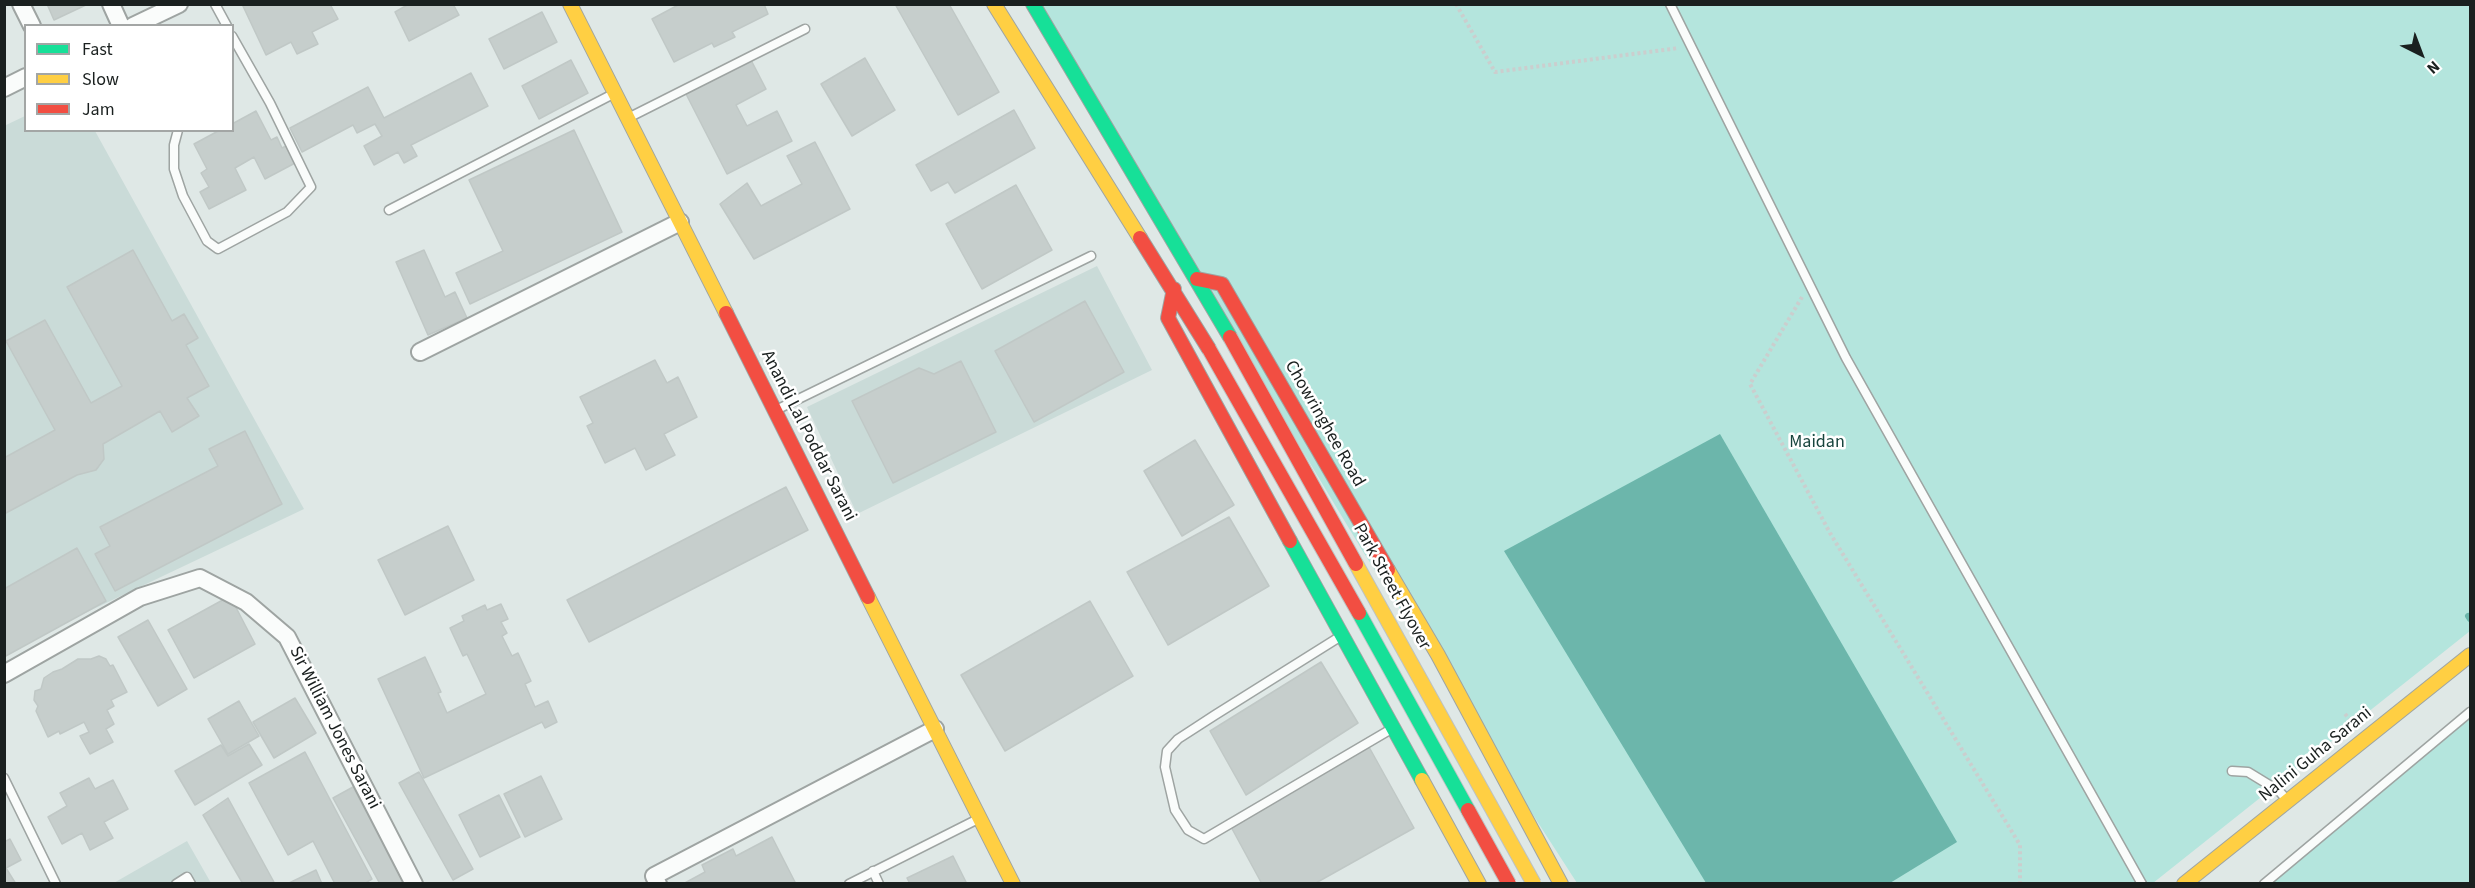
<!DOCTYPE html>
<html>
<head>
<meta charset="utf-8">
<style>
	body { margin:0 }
	#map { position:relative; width:2475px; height:888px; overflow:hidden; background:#dfe8e6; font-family:"Source Sans 3",sans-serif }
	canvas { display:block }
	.frame { position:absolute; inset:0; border:6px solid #1a201f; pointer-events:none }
	.legend { position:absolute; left:24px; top:24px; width:210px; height:108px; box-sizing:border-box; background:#fff; border:2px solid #a3a6a5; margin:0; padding:8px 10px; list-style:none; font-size:18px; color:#1a201f }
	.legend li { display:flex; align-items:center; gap:12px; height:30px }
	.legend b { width:30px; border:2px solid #a3a6a5 }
	.north { position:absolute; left:2391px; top:24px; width:60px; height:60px; -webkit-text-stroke:4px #fff; paint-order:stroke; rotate:138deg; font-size:16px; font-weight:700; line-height:24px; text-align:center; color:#1a201f }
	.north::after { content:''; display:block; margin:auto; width:21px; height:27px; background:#1a201f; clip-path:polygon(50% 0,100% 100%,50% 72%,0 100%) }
</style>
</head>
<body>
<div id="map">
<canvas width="2475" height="888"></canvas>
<div class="frame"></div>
<ul class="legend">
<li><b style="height:8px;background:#16e098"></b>Fast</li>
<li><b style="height:8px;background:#ffcf43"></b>Slow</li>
<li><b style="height:8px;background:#f24e42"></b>Jam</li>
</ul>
<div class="north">N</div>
</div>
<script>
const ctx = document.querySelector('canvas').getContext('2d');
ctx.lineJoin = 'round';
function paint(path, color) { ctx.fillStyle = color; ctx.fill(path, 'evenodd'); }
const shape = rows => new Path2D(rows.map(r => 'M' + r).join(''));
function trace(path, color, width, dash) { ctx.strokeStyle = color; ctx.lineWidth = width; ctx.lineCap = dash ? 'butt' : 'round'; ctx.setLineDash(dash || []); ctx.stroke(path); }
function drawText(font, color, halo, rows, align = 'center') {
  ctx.font = font + ' "Source Sans 3",sans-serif'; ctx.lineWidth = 5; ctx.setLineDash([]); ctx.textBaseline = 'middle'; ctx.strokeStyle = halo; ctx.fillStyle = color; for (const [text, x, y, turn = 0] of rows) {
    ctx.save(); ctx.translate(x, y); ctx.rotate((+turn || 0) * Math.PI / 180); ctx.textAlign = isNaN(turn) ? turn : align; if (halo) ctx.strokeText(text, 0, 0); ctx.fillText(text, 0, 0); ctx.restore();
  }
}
paint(shape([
	[25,116,26,130,95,131,304,509,5,651,4,126],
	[1097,266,1152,370,857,514,807,407],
	[187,841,211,883,112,884]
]), '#cadbd8');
paint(shape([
	[1035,5,2470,5,2470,631,2153,883,1577,883,1362,550],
	[2470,709,2470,883,2259,883]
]), '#b4e5dd');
paint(shape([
	[1720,434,1957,842,1890,883,1706,883,1504,551]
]), '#6cb6ab');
trace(shape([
	[2468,616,2470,619]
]), '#6cb6ab', 6);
const building = shape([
	[47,4,88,4,54,20,47,4],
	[242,4,330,4,338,19,312,32,318,44,297,54,291,42,266,55,242,4],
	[409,4,453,4,459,15,409,41,395,12,409,4],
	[680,4,764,4,768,14,732,32,735,37,714,47,712,43,674,62,652,19,680,4],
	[895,4,949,4,999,92,958,115,895,4],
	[542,12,557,42,504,69,489,39,542,12],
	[865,58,895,110,852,136,821,84,865,58],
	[571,60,588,93,539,119,522,86,571,60],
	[751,60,766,89,736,105,747,126,777,111,792,141,727,174,686,94,751,60],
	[471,73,488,106,411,145,417,156,404,163,398,152,374,165,364,146,382,136,375,124,357,133,353,125,302,152,290,128,368,87,384,118,471,73],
	[1014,110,1035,148,955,193,948,182,931,191,916,165,1014,110],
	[256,111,271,140,277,137,282,148,288,145,297,162,265,179,254,157,235,168,246,190,209,209,200,192,209,187,201,173,207,169,194,144,220,130,232,130,232,124,256,111],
	[574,130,622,232,470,304,456,273,503,251,469,180,574,130],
	[815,142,850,209,754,259,720,204,747,183,761,206,802,184,787,156,815,142],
	[1016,185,1052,250,982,289,946,224,1016,185],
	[133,250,172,321,184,314,198,338,186,345,209,386,187,398,199,416,172,432,160,411,103,444,104,459,96,470,77,475,4,514,4,458,55,430,6,341,45,320,91,403,122,386,67,287,133,250],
	[424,250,445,297,455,292,467,318,428,335,396,262,424,250],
	[1085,301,1124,372,1034,422,995,351,1085,301],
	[655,360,667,383,678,377,697,417,664,434,675,455,646,470,635,448,605,463,587,426,593,423,580,397,655,360],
	[961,361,996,432,893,483,852,401,919,368,934,374,961,361],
	[245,431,282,504,115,591,95,554,110,546,100,527,218,466,209,449,245,431],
	[1195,440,1234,505,1182,536,1144,471,1195,440],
	[786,487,808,530,589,642,567,600,786,487],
	[1229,517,1269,586,1168,645,1127,572,1229,517],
	[448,526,474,580,405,615,378,560,448,526],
	[77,548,106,601,4,657,4,589,77,548],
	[230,596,255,644,194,678,168,630,230,596],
	[1090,601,1133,676,1005,751,961,675,1090,601],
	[501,604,508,619,501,622,507,633,502,636,512,656,518,653,531,681,525,684,535,707,548,701,557,722,545,728,542,722,424,778,378,679,425,657,441,692,438,693,447,713,486,694,467,654,463,656,450,628,464,621,462,616,485,605,487,610,501,604],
	[148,620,187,689,158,706,118,637,148,620],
	[99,656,106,659,110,666,113,665,127,692,111,700,114,706,107,710,114,724,106,729,113,742,90,754,80,736,89,732,84,722,60,734,59,731,48,737,36,711,38,706,34,700,35,691,41,689,44,678,53,672,62,669,78,659,91,659,99,656],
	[1321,662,1358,723,1246,795,1210,731,1321,662],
	[295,698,316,733,274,758,253,722,295,698],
	[239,701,259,736,228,754,208,719,239,701],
	[249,744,262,765,195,805,175,771,221,745,228,756,249,744],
	[1369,747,1414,828,1314,884,1262,884,1230,825,1369,747],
	[305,752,372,879,364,884,335,884,313,841,288,855,249,783,305,752],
	[419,772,473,869,453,880,399,783,419,772],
	[541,776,562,819,525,837,504,794,541,776],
	[89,778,95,789,113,780,128,809,104,822,113,838,90,850,82,833,62,844,48,817,67,806,60,793,89,778],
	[353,787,406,884,380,884,333,798,353,787],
	[499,795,520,837,480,857,459,815,499,795],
	[228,798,275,884,243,884,203,815,228,798],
	[772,837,796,884,683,884,705,872,702,865,733,849,736,856,772,837],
	[10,839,21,860,6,868,16,884,4,884,4,842,10,839],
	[953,856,967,884,910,884,907,878,953,856],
	[316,870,322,884,287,884,316,870]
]);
paint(building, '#c6cecc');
trace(building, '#c0c8c6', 1.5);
const lane = shape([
	[215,4,227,26],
	[1670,4,1846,358,2142,884],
	[628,118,805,29],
	[178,130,174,145,174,169,183,196,207,241,218,249,287,212,311,187,270,103,232,36],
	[389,210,615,93],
	[776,410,1091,256],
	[1341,636,1215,715,1178,739,1167,751,1165,767,1175,810,1188,830,1204,839,1393,728],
	[2232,771,2248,772,2279,791,2288,801],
	[4,778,56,884],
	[873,871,879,884],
	[176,884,187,877,191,884],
	[849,884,980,818],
	[2264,884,2470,712]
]);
const street = shape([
	[21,4,32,26],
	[111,4,121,26],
	[133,26,179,4],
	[4,88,26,77],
	[420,352,680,222],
	[4,674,140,597,200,578,246,602,287,637,414,884],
	[658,884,654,876,935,729]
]);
const fast = shape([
	[1033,4,1230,337],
	[1290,541,1422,780]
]);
const slow = shape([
	[570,4,726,313],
	[994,4,1140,238],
	[1388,570,1438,655,1561,884],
	[868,597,1013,884],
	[1422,780,1479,884],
	[2184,884,2470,655]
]);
const jam = shape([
	[1140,238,1209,349],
	[1197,279,1222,284,1388,570],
	[1174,289,1168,318,1290,541],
	[726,313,868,597]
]);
trace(lane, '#9ea4a2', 11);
trace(street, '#9ea4a2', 20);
trace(fast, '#9ea4a2', 16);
trace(slow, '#9ea4a2', 16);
trace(jam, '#9ea4a2', 16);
trace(shape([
	[1456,4,1495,72,1679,48],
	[1802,297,1750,384,1830,533,2020,845,2020,884],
	[2345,714,2354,724]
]), '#cbcece', 4, [3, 3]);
trace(lane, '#fafcfb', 8);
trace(street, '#fafcfb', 16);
trace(fast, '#16e098', 14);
trace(slow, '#ffcf43', 14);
trace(jam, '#f24e42', 14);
const fastBridge = shape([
	[1359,613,1468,810]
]);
const slowBridge = shape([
	[1356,564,1534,884]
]);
const jamBridge = shape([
	[1230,337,1356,564],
	[1209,349,1359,613],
	[1468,810,1509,884]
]);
trace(fastBridge, '#bdc2c1', 16, []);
trace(slowBridge, '#bdc2c1', 16, []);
trace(jamBridge, '#bdc2c1', 16, []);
trace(fastBridge, '#16e098', 14);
trace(slowBridge, '#ffcf43', 14);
trace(jamBridge, '#f24e42', 14);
drawText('18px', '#1a201f', '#fff', [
	["Chowringhee Road",1324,424,60],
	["Anandi Lal Poddar Sarani",808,436,63],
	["Park Street Flyover",1391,587,61],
	["Sir William Jones Sarani",334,728,63],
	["Nalini Guha Sarani",2316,755,-39]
]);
drawText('18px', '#17443d', '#fff', [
	["Maidan",1817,443]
]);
</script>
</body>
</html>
